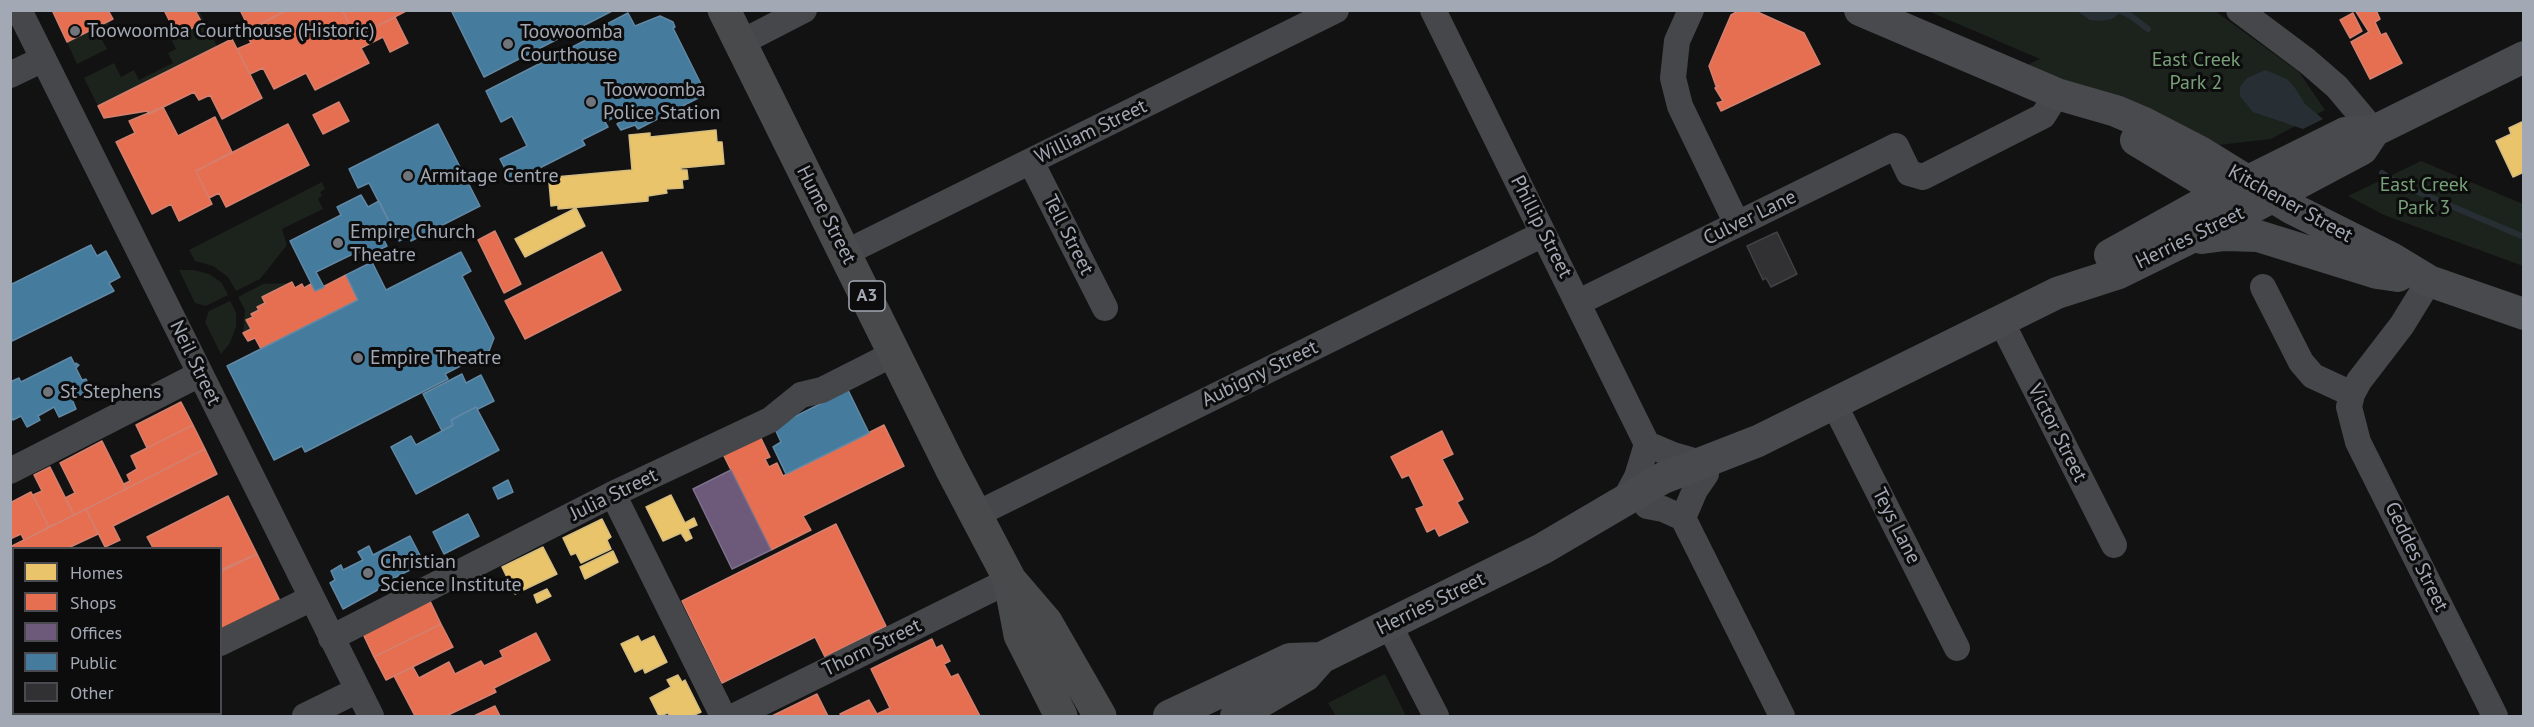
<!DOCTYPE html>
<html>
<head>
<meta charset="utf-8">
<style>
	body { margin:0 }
	#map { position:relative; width:2534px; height:727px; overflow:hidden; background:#121212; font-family:"PT Sans",sans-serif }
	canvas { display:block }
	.frame { position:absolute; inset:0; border:12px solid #a2a8b4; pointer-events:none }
	.legend { position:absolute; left:12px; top:547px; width:210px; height:168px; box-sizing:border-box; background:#0c0c0d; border:2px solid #484a50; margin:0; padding:8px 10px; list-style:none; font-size:18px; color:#a2a8b4 }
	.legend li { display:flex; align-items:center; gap:12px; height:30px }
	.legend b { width:30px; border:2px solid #484a50 }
</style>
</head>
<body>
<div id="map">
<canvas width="2534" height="727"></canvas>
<div class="frame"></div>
<ul class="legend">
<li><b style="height:16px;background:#e9c46a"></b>Homes</li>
<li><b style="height:16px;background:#e76f51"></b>Shops</li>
<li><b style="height:16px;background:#6d597a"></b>Offices</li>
<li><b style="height:16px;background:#457b9d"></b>Public</li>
<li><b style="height:16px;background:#313133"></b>Other</li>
</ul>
</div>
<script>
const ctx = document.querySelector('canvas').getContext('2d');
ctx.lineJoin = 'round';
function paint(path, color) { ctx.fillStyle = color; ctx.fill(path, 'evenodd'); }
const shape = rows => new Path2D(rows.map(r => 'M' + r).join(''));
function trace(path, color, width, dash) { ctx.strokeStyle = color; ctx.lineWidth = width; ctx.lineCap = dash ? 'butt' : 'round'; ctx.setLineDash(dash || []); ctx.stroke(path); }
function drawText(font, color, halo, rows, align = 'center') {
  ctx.font = font + ' "PT Sans",sans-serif'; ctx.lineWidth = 6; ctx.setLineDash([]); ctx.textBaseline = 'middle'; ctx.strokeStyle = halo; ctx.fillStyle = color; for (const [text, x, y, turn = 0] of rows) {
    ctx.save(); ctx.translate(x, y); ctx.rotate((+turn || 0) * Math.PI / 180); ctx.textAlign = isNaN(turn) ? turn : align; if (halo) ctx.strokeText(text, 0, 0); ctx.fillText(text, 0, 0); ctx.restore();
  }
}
paint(shape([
	[195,11,199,11,217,46,98,106,84,78,114,63,121,77,134,70,139,80,173,63,168,53,176,49,169,35,202,23],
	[1928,11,2215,11,2299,72,2325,110,2271,139,2210,146,2023,67,2040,59],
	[108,21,113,29,100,36,107,49,77,64,67,42],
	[2421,161,2523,204,2523,266,2384,215,2348,196],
	[322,182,325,189,320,192,322,196,318,199,323,209,282,229,287,245,260,279,236,291,228,277,213,266,195,261,189,250],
	[179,270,194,270,209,274,222,283,228,295,206,306,195,303],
	[289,283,262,297,265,303,257,307,259,310,246,320,251,329,243,333,245,310,238,297,263,284],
	[230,301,236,312,236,327,230,343,221,354,205,322,209,311],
	[1385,674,1406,716,1336,716,1328,703]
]), '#1c221c');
paint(shape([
	[2077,11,2122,11,2112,19,2101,21,2090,20],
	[2265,70,2287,79,2295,88,2305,104,2323,119,2303,129,2253,112,2240,96,2240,87,2247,78]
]), '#272f35');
const homes = shape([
	[2524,121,2524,172,2513,177,2496,141,2511,134,2509,128,2524,121],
	[716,130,717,142,722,142,724,164,681,168,681,170,687,170,688,179,682,180,683,188,666,189,667,193,648,196,648,201,558,209,558,205,551,206,549,182,555,182,555,177,632,170,629,135,650,133,650,137,716,130],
	[576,208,585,226,525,257,515,239,576,208],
	[671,495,685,523,694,518,697,525,688,529,692,538,686,541,681,533,663,541,646,507,671,495],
	[602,519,611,537,607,540,611,549,581,563,576,553,571,555,563,538,602,519],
	[543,547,557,574,515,594,502,567,543,547],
	[613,551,618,562,585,579,580,567,613,551],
	[547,589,551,596,537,603,534,595,547,589],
	[638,636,641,642,654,636,667,662,645,673,643,668,635,672,621,644,638,636],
	[678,675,682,682,685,680,701,712,692,716,670,716,668,713,659,716,650,698,671,687,667,680,678,675]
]);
paint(homes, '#e9c46a');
trace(homes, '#d4bc80', 1.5);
const shops = shape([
	[52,10,108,10,113,19,67,42,52,10],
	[164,10,195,10,202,23,177,36,164,10],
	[240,10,287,10,250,30,240,10],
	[287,10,342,10,356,37,395,17,408,43,390,52,383,37,361,48,369,63,315,90,306,73,274,89,263,68,250,74,237,49,251,43,245,32,287,10],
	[342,10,408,10,356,37,342,10],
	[1740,10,1753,10,1804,33,1820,64,1721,111,1717,103,1723,101,1715,88,1719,86,1716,86,1709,66,1731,15,1740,10],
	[2355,10,2376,10,2380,19,2375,22,2381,35,2386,33,2402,63,2370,79,2351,42,2369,32,2355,10],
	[2353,13,2362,31,2350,38,2340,20,2353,13],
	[232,39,262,98,222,119,210,95,199,100,194,92,149,114,147,111,104,118,98,106,232,39],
	[339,102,349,121,323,134,313,115,339,102],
	[163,107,178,136,215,117,232,152,196,171,212,204,179,221,171,204,152,214,116,142,135,133,129,121,163,107],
	[288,124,309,165,226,207,219,193,209,198,196,171,288,124],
	[495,231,521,284,504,293,478,240,495,231],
	[602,252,621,290,525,339,505,301,602,252],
	[346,275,358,300,261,349,255,338,248,341,243,333,251,329,246,320,253,317,251,314,259,310,257,307,265,303,262,297,292,282,295,288,302,284,304,288,311,284,315,291,346,275],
	[181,402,193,425,147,448,136,425,181,402],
	[193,425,205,449,126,489,124,484,130,481,127,475,137,469,131,456,193,425],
	[884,425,904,466,803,516,811,530,771,550,722,452,759,434,770,457,765,459,769,467,777,463,783,476,884,425],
	[1442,431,1453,454,1442,459,1463,499,1457,502,1468,522,1439,536,1435,528,1427,532,1416,509,1424,506,1409,475,1402,478,1391,457,1442,431],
	[102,441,126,489,74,515,65,498,75,493,60,463,102,441],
	[205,449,217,474,113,526,120,540,105,547,86,509,205,449],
	[50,467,74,515,49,527,33,495,42,491,34,475,50,467],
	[31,492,49,527,24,540,21,534,10,539,10,503,31,492],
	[228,496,257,554,220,570,220,548,153,548,147,537,228,496],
	[86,509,98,534,68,548,14,548,14,576,10,577,10,547,86,509],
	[836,524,886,626,825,657,815,637,722,683,682,601,836,524],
	[257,554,280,601,220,631,220,572,257,554],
	[430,601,441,624,374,657,363,634,430,601],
	[14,622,14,649,10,643,10,623,14,622],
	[441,624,453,647,386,680,374,657,441,624],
	[536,633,550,660,494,688,496,692,446,716,415,716,394,676,413,667,419,678,449,662,455,674,481,661,484,666,503,657,500,651,536,633],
	[932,639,936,648,942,645,950,661,944,664,951,677,958,674,980,716,841,716,840,714,869,700,877,714,890,708,871,669,932,639],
	[817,694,828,716,772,716,817,694],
	[495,706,500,716,474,716,495,706]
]);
paint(shops, '#e76f51');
trace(shops, '#d2806f', 1.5);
const offices = shape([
	[731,470,771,550,732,569,693,489,731,470]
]);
paint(offices, '#6d597a');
trace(offices, '#7d718b', 1.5);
const public = shape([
	[451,10,614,10,484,77,451,10],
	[628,13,635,26,660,16,673,22,675,27,673,28,706,94,638,129,635,125,621,130,617,124,631,115,628,110,605,122,608,127,582,140,585,145,512,182,500,159,527,146,512,116,501,122,486,91,584,41,582,37,628,13],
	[438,124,480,206,411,241,409,236,399,241,369,183,358,188,349,169,438,124],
	[361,195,368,207,379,201,393,229,381,234,387,246,363,258,359,251,316,272,324,287,315,291,290,241,341,215,337,207,361,195],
	[91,245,97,256,106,251,120,277,109,283,114,291,10,342,10,285,91,245],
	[461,252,471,271,462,276,494,338,489,351,445,374,448,379,305,452,302,446,274,460,227,366,358,300,346,275,372,262,386,290,461,252],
	[71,357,75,365,76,363,79,365,76,368,82,380,86,379,87,381,84,383,88,391,72,399,76,409,59,417,54,407,38,416,40,420,27,427,21,416,13,420,10,415,10,382,19,378,21,382,71,357],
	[462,374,466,383,481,375,494,401,478,409,476,407,451,420,453,425,442,431,423,394,462,374],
	[848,390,869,433,786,474,773,447,781,442,774,427,848,390],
	[476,407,499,450,416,494,391,447,411,436,416,445,453,425,451,420,476,407],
	[508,480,513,492,498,499,493,488,508,480],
	[468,514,479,536,444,554,433,532,468,514],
	[410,536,424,563,386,582,383,576,379,578,383,587,343,609,330,583,335,580,331,571,341,565,343,570,363,560,358,552,369,546,373,555,410,536]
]);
paint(public, '#457b9d');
trace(public, '#6188a4', 1.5);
trace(shape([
	[2119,10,2131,16,2148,29],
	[2382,173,2397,183,2524,237]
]), '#272f35', 6);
const building = shape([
	[1777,232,1797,274,1771,287,1766,278,1763,280,1747,246,1777,232]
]);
paint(building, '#313133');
trace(building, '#404246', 1.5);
trace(shape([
	[19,10,371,716],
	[1433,10,1647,444,1673,455,1701,463],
	[1691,10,1677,41,1673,78,1680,106,1737,224],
	[2239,10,2307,61,2337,87,2374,131],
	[740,43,804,10],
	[10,75,43,59],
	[1031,162,1105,308],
	[845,253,1336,10],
	[2429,281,2402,325,2359,381,2352,394,2349,407,2358,442,2495,716],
	[2263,287,2301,362,2313,376,2352,394],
	[1579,302,1896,146,1909,173,1923,177,2043,116,2057,94],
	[2001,321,2114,545],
	[1834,404,1957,648],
	[10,471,200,374],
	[613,494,723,716],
	[1624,501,1637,477,1647,444],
	[1647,506,1663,509,1683,518,1782,716],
	[977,514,1543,234],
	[1683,518,1695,490,1706,474],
	[1389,625,1436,716],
	[331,638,613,494,770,420,801,395,822,390,895,353],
	[220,643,312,598],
	[10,691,14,689],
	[10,714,12,716],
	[71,716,77,714],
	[305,716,358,690],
	[735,716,1010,580]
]), '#46474b', 26);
trace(shape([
	[1860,10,2057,94,2116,111,2144,123,2202,153,2291,208,2391,258,2429,281,2524,314],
	[2136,140,2237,201],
	[2202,238,2225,235,2258,236,2377,273,2398,276],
	[2110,255,2200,205,2345,133,2374,131,2524,57],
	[1169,716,1290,659,1321,658],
	[1236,716,1305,676,1321,658,1542,549,1663,478,1758,441,2057,293,2119,273,2251,208,2362,149,2374,131]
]), '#484a4d', 32);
trace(shape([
	[724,10,951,468,1010,580,1046,622,1100,716],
	[1010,582,1020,635,1061,716]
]), '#494a4c', 33);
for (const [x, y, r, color] of [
	[75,31,6,"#70747b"],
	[508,44,6,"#70747b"],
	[591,102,6,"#70747b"],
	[408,176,6,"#70747b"],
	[338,243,6,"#70747b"],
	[358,358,6,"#70747b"],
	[48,392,6,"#70747b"],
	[368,573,6,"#70747b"]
]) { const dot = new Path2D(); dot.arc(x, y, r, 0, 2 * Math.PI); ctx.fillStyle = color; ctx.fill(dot); trace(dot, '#0c0c0d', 2); }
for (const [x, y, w] of [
	[867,296,36]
]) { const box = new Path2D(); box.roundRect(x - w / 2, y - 15, w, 30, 4.5); ctx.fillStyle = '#0c0c0d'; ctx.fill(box); trace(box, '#a2a8b4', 1.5); }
drawText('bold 18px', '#a2a8b4', null, [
	["A3",867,296]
]);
drawText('20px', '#a2a8b4', '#0c0c0d', [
	["Toowoomba Courthouse (Historic)",87,31],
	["Toowoomba",520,32],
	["Courthouse",520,55],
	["Toowoomba",603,90],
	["Police Station",603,113],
	["Armitage Centre",420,176],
	["Empire Church",350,232],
	["Theatre",350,255],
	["Empire Theatre",370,358],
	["St Stephens",60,392],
	["Christian",380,562],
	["Science Institute",380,585]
], 'left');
drawText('20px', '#78a079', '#0c0c0d', [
	["East Creek",2196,60],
	["Park 2",2196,83],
	["East Creek",2424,185],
	["Park 3",2424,208]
]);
drawText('20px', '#a2a8b4', '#0c0c0d', [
	["William Street",1091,132,-26],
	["Kitchener Street",2290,204,29],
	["Hume Street",826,215,63],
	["Culver Lane",1750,218,-26],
	["Phillip Street",1541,227,63],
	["Tell Street",1068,235,63],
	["Herries Street",2190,238,-26],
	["Neil Street",195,363,64],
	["Aubigny Street",1260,374,-26],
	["Victor Street",2057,433,63],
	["Julia Street",614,495,-26],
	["Teys Lane",1896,526,63],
	["Geddes Street",2416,557,64],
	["Herries Street",1431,604,-26],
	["Thorn Street",872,648,-26]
]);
</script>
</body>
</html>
